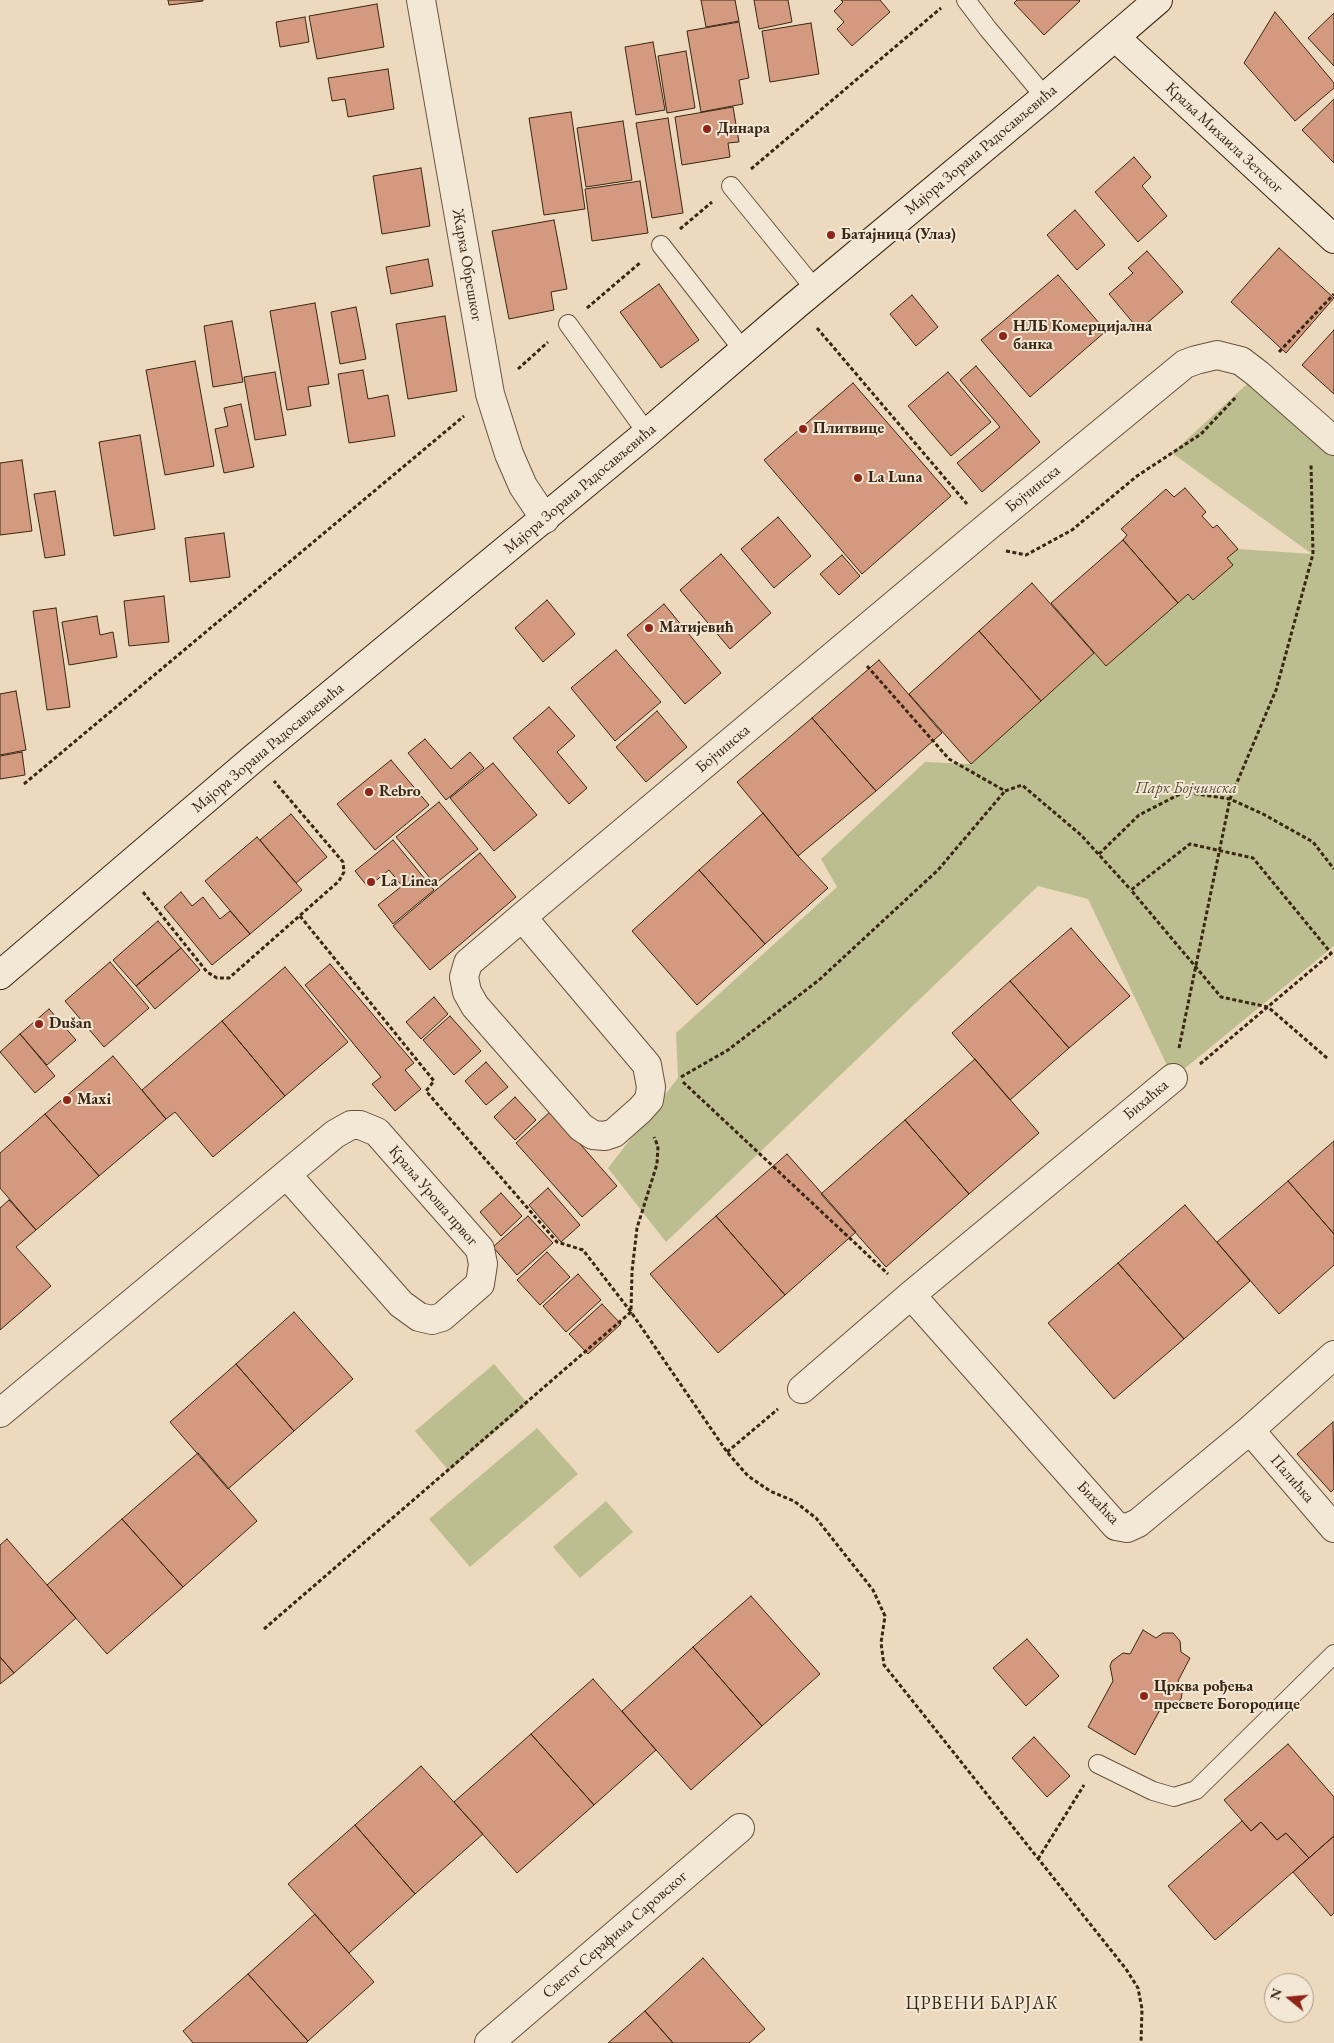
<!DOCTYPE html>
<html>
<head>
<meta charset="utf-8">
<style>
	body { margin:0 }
	#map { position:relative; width:1334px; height:2043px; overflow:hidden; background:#eddabe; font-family:"EB Garamond",serif }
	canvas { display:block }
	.north { position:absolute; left:1264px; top:1973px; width:50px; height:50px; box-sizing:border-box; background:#f3e7d5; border:1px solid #a99a87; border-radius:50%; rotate:287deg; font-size:14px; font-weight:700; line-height:20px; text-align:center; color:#3a2613 }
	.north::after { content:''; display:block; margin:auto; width:18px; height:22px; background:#8f2418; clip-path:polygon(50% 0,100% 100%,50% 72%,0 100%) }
</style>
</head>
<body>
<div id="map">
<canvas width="1334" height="2043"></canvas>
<div class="north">N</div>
</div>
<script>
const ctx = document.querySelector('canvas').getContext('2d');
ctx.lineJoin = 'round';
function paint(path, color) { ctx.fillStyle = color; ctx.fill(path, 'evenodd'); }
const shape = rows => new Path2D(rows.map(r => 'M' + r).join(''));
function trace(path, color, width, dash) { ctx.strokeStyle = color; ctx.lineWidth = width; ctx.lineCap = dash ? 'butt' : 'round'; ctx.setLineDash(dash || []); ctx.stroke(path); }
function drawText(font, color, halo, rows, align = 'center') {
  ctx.font = font + ' "EB Garamond",serif'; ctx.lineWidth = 4; ctx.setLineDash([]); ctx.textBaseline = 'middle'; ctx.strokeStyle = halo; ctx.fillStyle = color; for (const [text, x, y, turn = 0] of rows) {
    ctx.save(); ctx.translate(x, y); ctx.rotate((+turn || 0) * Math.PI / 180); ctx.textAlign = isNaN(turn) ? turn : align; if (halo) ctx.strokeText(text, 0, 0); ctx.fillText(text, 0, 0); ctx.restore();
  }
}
paint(shape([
	[1258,374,1334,448,1334,946,1173,1078,1088,899,1038,886,666,1242,608,1168,678,1078,676,1033,837,887,821,859,925,762,971,764,1094,653,1106,666,1188,594,1193,600,1233,565,1227,558,1238,549,1312,554,1172,453],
	[494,1364,528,1404,449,1471,415,1431],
	[537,1428,578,1474,470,1567,429,1519],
	[606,1501,633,1532,580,1578,553,1547]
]), '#bcbe8f');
const building = shape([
	[168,0,203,0,203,1,169,5,168,0],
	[701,0,735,0,739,21,706,27,701,0],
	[754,0,788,0,792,22,759,29,754,0],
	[841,0,880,0,890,12,852,46,837,29,844,22,834,11,843,2,841,0],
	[1017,0,1079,0,1080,1,1044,35,1014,3,1017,0],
	[377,4,384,47,317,59,309,16,377,4],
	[1275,12,1334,83,1334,88,1295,121,1244,63,1275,12],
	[1334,13,1334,66,1308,38,1334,13],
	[305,17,309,42,280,47,276,22,305,17],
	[739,22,749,78,739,80,743,104,701,112,687,31,739,22],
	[811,23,819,74,770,82,762,31,811,23],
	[653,42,665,110,636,115,625,47,653,42],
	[686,51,695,108,667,113,658,56,686,51],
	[388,69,394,109,348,117,345,99,332,101,328,78,388,69],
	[1334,99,1334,163,1302,130,1334,99],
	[733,107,739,142,728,143,730,157,682,165,675,117,733,107],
	[571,112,585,209,544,215,529,118,571,112],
	[668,118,683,213,652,218,636,123,668,118],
	[623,121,632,180,586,187,577,128,623,121],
	[1134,157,1151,177,1142,186,1167,216,1138,242,1095,192,1134,157],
	[421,168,430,226,382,234,373,176,421,168],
	[640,181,648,233,592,241,585,189,640,181],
	[1075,210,1105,245,1077,270,1047,235,1075,210],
	[554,220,567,289,551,292,554,310,509,319,492,231,554,220],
	[1279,248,1334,298,1286,353,1231,302,1279,248],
	[1147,251,1183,292,1139,330,1109,294,1133,273,1128,268,1147,251],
	[428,259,433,286,391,294,386,267,428,259],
	[1058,275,1106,331,1030,397,981,340,1058,275],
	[659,284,699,340,661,368,620,312,659,284],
	[912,295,938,327,916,346,890,314,912,295],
	[315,303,329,384,308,387,311,406,287,410,270,311,315,303],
	[356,307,366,359,340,364,331,312,356,307],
	[445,316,457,391,408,399,396,324,445,316],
	[232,321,243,382,213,387,204,326,232,321],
	[1334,330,1334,394,1302,365,1334,330],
	[195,361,214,466,165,475,146,370,195,361],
	[976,366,1040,442,982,492,957,463,1000,427,960,380,976,366],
	[363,370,368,399,388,395,395,436,349,443,338,374,363,370],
	[275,372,286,435,255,440,244,377,275,372],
	[948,372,991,422,951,456,908,406,948,372],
	[853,383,951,496,862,574,764,460,853,383],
	[241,404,254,467,224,473,215,429,228,426,224,408,241,404],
	[140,435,155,529,114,536,99,442,140,435],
	[22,460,32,531,0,535,0,463,22,460],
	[1185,488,1206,512,1202,516,1213,528,1217,525,1238,549,1227,558,1233,565,1193,600,1188,594,1178,603,1123,540,1127,535,1121,529,1166,489,1174,497,1185,488],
	[55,491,65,555,45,558,34,494,55,491],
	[778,517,811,556,774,588,741,549,778,517],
	[224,533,230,577,190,582,185,538,224,533],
	[1123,540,1178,603,1106,666,1051,603,1123,540],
	[721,554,771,613,730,649,680,590,721,554],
	[842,555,860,576,839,595,820,574,842,555],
	[1032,583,1094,653,1041,701,979,631,1032,583],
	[164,596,169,642,129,646,124,601,164,596],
	[547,600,575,634,543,662,515,628,547,600],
	[664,604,721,673,685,704,627,635,664,604],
	[56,608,70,707,47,710,33,611,56,608],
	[97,616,100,635,113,632,117,657,69,665,62,622,97,616],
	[979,631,1041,701,971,764,909,694,979,631],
	[616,650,661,702,615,741,571,688,616,650],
	[879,660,942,733,876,791,812,718,879,660],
	[16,691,26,750,0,755,0,694,16,691],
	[549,707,575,736,557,752,587,788,569,804,513,738,549,707],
	[657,711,687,747,646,782,616,747,657,711],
	[812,718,876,791,798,856,737,782,812,718],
	[425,739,451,769,470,752,484,768,446,800,408,753,425,739],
	[22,752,25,775,0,779,0,756,22,752],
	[391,760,429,805,375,850,337,804,391,760],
	[493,763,537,815,494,851,450,798,493,763],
	[439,802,478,849,435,884,396,837,439,802],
	[763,813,798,856,828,888,765,944,699,870,763,813],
	[291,814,327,857,296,883,260,840,291,814],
	[257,837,302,890,250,934,205,881,257,837],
	[393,840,434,890,393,924,378,905,402,886,389,870,368,887,355,871,393,840],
	[480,853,516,897,430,970,393,926,480,853],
	[699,870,765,944,697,1005,632,931,699,870],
	[181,892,192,906,203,897,220,919,230,911,250,934,212,965,164,907,181,892],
	[158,921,181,948,136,986,113,960,158,921],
	[1071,928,1130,996,1069,1048,1010,981,1071,928],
	[181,948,200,970,155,1009,136,986,181,948],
	[110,962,149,1008,104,1047,65,1001,110,962],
	[330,964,414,1063,405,1070,421,1089,395,1111,372,1084,381,1077,305,985,330,964],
	[285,967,348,1042,285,1096,222,1021,285,967],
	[1010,981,1069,1048,1010,1100,952,1033,1010,981],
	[434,997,448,1014,421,1039,406,1022,434,997],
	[49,1009,76,1040,47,1065,20,1034,49,1009],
	[450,1016,481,1051,454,1075,423,1040,450,1016],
	[222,1021,285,1096,213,1157,175,1112,166,1119,142,1090,222,1021],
	[20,1034,55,1076,35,1093,0,1052,20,1034],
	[113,1056,166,1119,99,1176,45,1114,113,1056],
	[975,1059,1039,1133,969,1194,905,1120,975,1059],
	[486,1062,508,1087,486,1105,465,1081,486,1062],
	[515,1097,536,1120,515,1140,494,1117,515,1097],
	[551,1111,617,1186,582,1217,516,1143,551,1111],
	[45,1114,99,1176,36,1230,0,1188,0,1153,45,1114],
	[905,1120,969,1194,886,1267,821,1194,905,1120],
	[1334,1141,1334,1234,1288,1181,1334,1141],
	[787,1154,856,1232,785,1295,716,1216,787,1154],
	[1288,1181,1334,1234,1334,1265,1279,1314,1217,1242,1288,1181],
	[548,1188,580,1225,561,1242,529,1205,548,1188],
	[501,1193,522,1216,501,1236,480,1212,501,1193],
	[9,1200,36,1230,16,1247,51,1286,0,1330,0,1208,9,1200],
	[1185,1205,1250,1281,1184,1339,1118,1263,1185,1205],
	[528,1216,553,1243,517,1275,493,1247,528,1216],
	[716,1216,785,1295,718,1353,650,1274,716,1216],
	[547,1252,570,1277,540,1305,517,1280,547,1252],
	[1118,1263,1184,1339,1114,1399,1048,1323,1118,1263],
	[578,1274,601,1300,566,1332,543,1306,578,1274],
	[602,1304,621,1324,588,1354,569,1334,602,1304],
	[294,1312,353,1379,294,1431,236,1364,294,1312],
	[236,1364,294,1431,228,1489,170,1422,236,1364],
	[1333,1422,1334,1489,1331,1492,1297,1454,1333,1422],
	[198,1453,257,1521,183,1587,122,1519,198,1453],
	[122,1519,183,1587,107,1654,47,1585,122,1519],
	[7,1539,76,1618,14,1673,0,1657,0,1545,7,1539],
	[751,1596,820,1674,762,1726,693,1647,751,1596],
	[1143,1630,1156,1638,1163,1633,1173,1633,1180,1641,1181,1652,1190,1658,1178,1681,1183,1688,1181,1699,1173,1707,1161,1708,1135,1755,1088,1727,1113,1681,1110,1666,1112,1661,1123,1653,1130,1654,1143,1630],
	[1027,1639,1059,1676,1026,1706,993,1668,1027,1639],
	[693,1647,762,1726,691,1790,622,1711,693,1647],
	[0,1657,14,1673,0,1684,0,1657],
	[593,1679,656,1750,594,1805,531,1734,593,1679],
	[531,1734,594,1805,517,1873,454,1802,531,1734],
	[1034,1737,1070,1776,1047,1797,1012,1758,1034,1737],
	[1288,1744,1334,1797,1334,1836,1309,1858,1286,1833,1277,1840,1261,1822,1251,1831,1224,1800,1288,1744],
	[421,1766,483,1834,415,1894,355,1825,421,1766],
	[1242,1821,1251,1831,1261,1822,1277,1840,1286,1833,1309,1858,1215,1940,1168,1886,1242,1821],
	[355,1825,415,1894,349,1953,288,1884,355,1825],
	[1334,1836,1334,1913,1331,1916,1293,1872,1334,1836],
	[315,1914,374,1982,308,2041,248,1974,315,1914],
	[703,1958,765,2029,749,2043,673,2043,645,2011,703,1958],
	[248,1974,308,2041,306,2043,193,2043,183,2031,248,1974],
	[645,2011,673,2043,608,2043,645,2011]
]);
paint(building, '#d49a7f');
trace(building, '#3a2613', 1);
const lane = shape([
	[966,0,988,29,1045,97],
	[731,186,815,289],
	[661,245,743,350],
	[568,324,647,433],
	[1098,1764,1153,1791,1174,1797,1196,1790,1334,1654]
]);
const street = shape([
	[421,0,490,394,509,454,523,486,545,519],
	[522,917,647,1065,651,1087,649,1100,640,1110,614,1133,605,1136,593,1135,581,1127,475,1006,467,992,464,977,468,963,522,917,987,527,1185,364,1196,360,1217,355,1241,361,1258,374,1334,441],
	[911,1295,1116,1526,1127,1528,1138,1523,1250,1430,1334,1355],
	[802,1389,911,1295,1173,1078],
	[0,1413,335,1134,351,1125,360,1125,377,1132,480,1249,483,1264,480,1284,442,1317,432,1320,419,1317,401,1304,287,1175],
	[1250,1430,1334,1528],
	[489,2043,740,1828]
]);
const secondary = shape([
	[1115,37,1334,239],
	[0,975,254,758,647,433,796,305,1045,97,1158,0]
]);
trace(lane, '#67533e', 20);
trace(street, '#67533e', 30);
trace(secondary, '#3a2613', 30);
trace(shape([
	[751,169,941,8],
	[680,229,712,202],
	[587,308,641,262],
	[817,328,967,504],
	[1279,352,1334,294],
	[518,369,548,342],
	[1006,551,1026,555,1072,530,1137,476,1201,434,1237,396],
	[867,666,949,759,1005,791,1022,785,1081,835,1131,890],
	[24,784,464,416],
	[1099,854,1139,815,1184,792,1230,799,1263,814,1313,842,1334,869],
	[143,892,207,972,217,978,229,978,339,881,344,872,343,862,274,781],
	[300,916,434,1081,426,1091,557,1242,583,1250,631,1312,727,1452,748,1476,770,1491,794,1501,816,1518,873,1590,885,1616,881,1643,884,1665,1126,1969,1138,1988,1142,2009,1141,2043],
	[1179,1048,1230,799,1276,690,1313,554,1311,464],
	[1327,1058,1268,1007,1221,997,1131,890,1190,844,1253,858,1331,953],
	[1200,1064,1334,951],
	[681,1077,728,1050,819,980,938,870,1005,791],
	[683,1082,888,1274],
	[727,1452,778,1409],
	[264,1629,631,1312,632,1271,637,1228,657,1164,658,1146,654,1137],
	[1038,1859,1084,1785]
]), '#3a2613', 3, [4, 2.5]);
trace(lane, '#f3e7d5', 18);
trace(street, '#f3e7d5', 28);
trace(secondary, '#f3e7d5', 28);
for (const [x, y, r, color] of [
	[707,129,5,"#8f2418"],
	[831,235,5,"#8f2418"],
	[1003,336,5,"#8f2418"],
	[803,429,5,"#8f2418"],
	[858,478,5,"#8f2418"],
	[649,628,5,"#8f2418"],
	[369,792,5,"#8f2418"],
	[371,882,5,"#8f2418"],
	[39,1024,5,"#8f2418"],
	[67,1100,5,"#8f2418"],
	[1144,1696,5,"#8f2418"]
]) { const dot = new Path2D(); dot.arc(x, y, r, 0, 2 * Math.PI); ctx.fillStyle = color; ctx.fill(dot); trace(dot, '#f3e7d5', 2); }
drawText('bold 16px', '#3a2613', '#f3e7d5', [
	["Динара",717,129],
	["Батајница (Улаз)",841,235],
	["НЛБ Комерцијална",1013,327],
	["банка",1013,345],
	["Плитвице",813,429],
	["La Luna",868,478],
	["Матијевић",659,628],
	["Rebro",379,792],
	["La Linea",381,882],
	["Dušan",49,1024],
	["Maxi",77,1100],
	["Црква рођења",1154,1687],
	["пресвете Богородице",1154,1705]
], 'left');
drawText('16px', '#3a2613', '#f3e7d5', [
	["Краља Михаила Зетског",1224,138,43],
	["Мајора Зорана Радосављевића",981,150,-40],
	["Жарка Обрешког",467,265,80],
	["Мајора Зорана Радосављевића",580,489,-40],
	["Бојчинска",1033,489,-39],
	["Мајора Зорана Радосављевића",268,748,-40],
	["Бојчинска",723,749,-40],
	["Бихаћка",1146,1100,-40],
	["Краља Уроша првог",433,1196,49],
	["Палићка",1292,1479,49],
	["Бихаћка",1098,1503,46],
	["Светог Серафима Саровског",615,1935,-41]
]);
drawText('italic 16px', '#5a4c32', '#f3e7d5', [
	["Парк Бојчинска",1186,789]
]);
ctx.letterSpacing = '1px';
drawText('18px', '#3a2613', '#f3e7d5', [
	["ЦРВЕНИ БАРЈАК",982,2004]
]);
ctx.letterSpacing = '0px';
</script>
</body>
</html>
